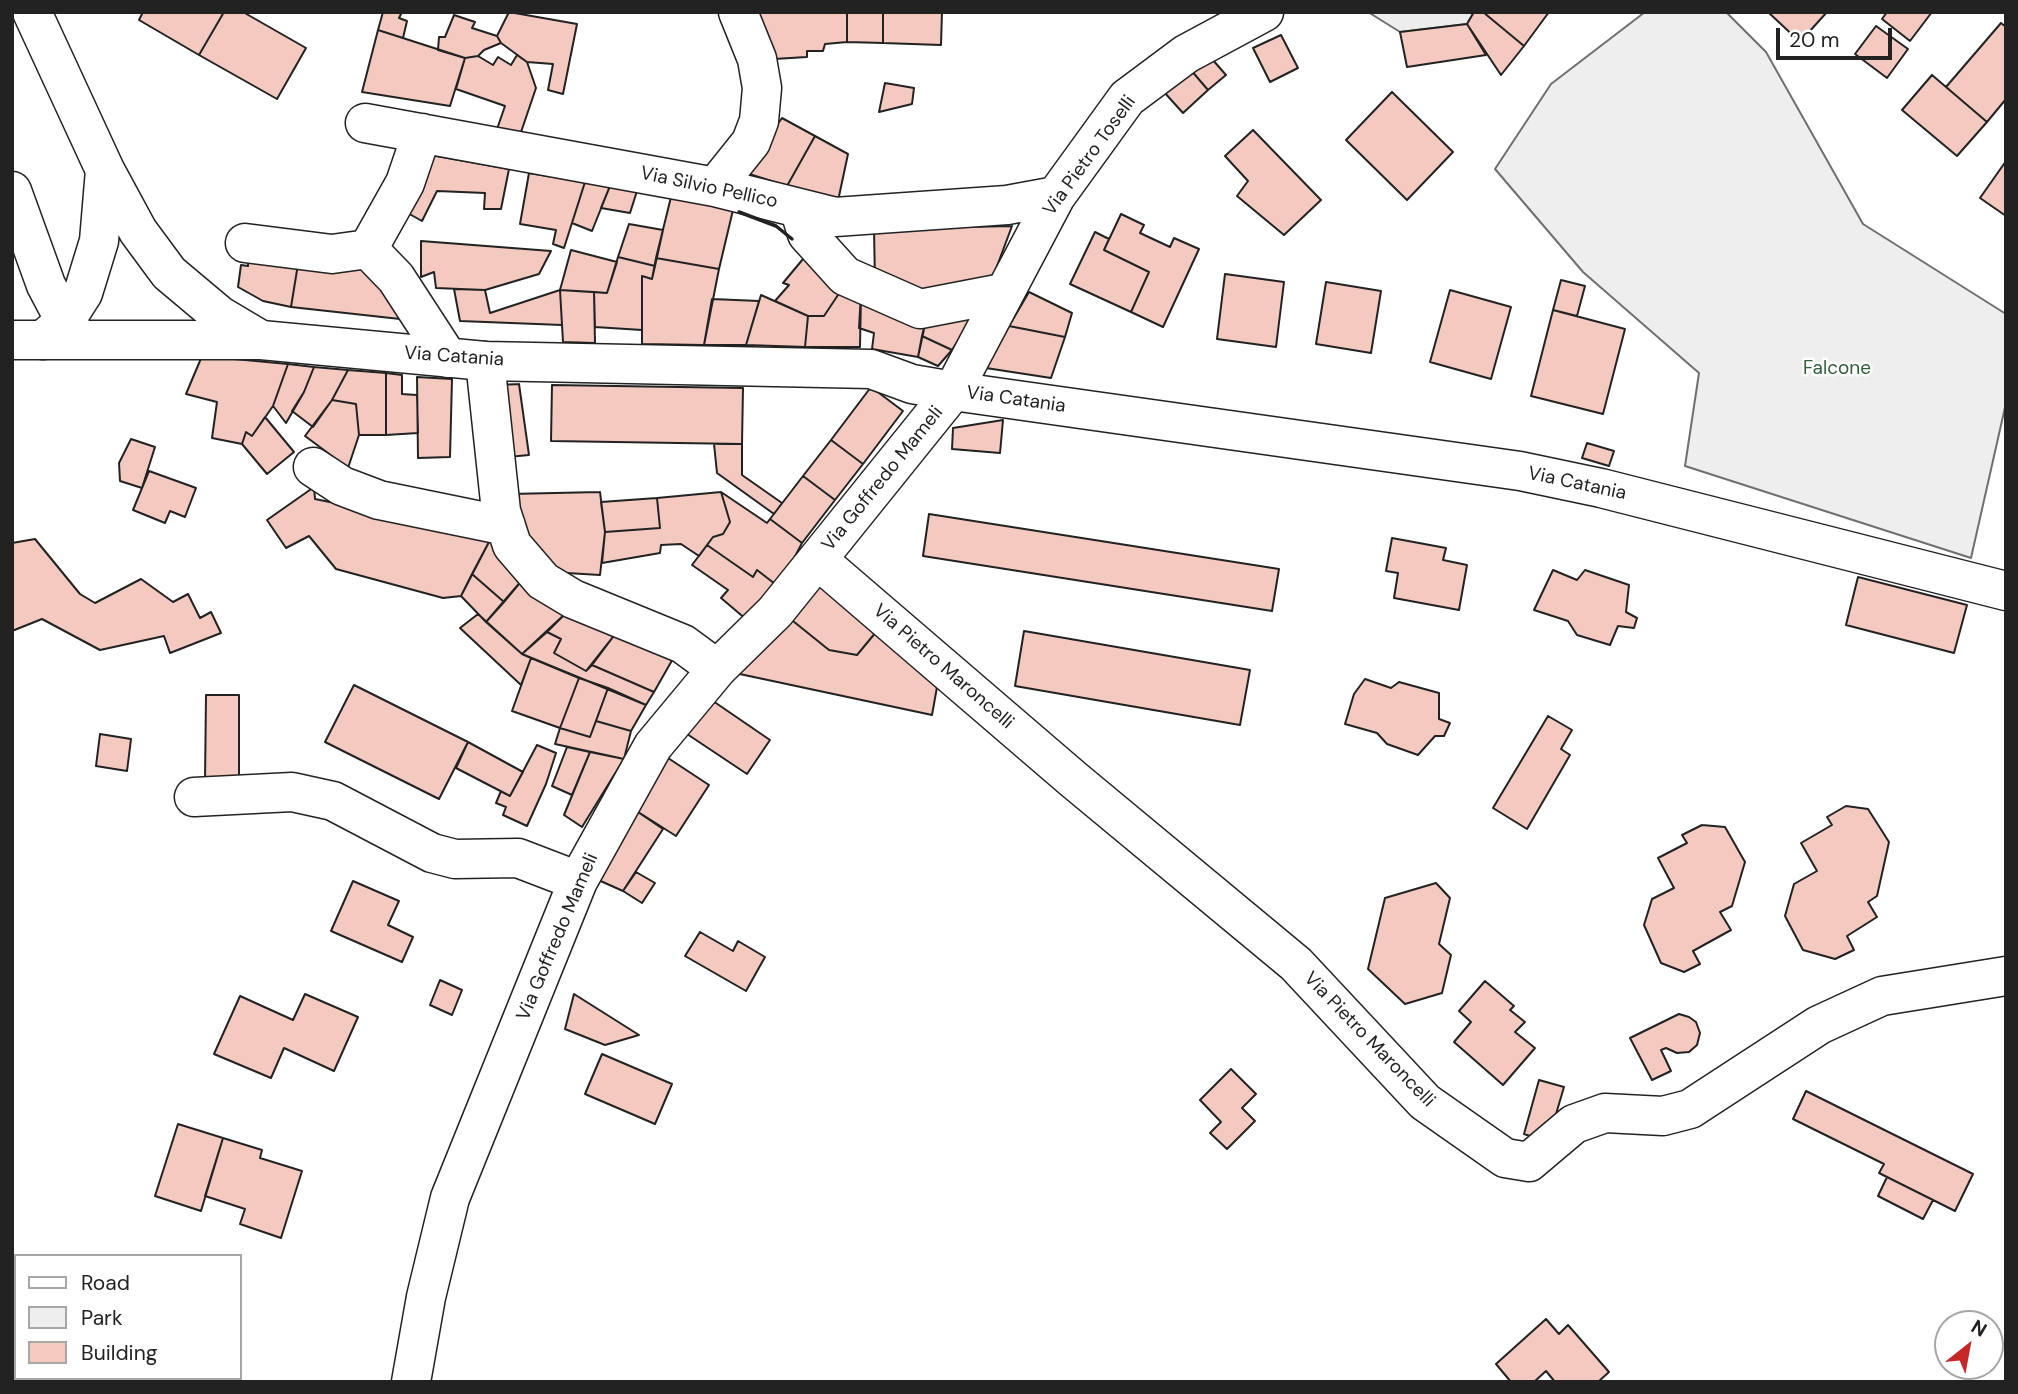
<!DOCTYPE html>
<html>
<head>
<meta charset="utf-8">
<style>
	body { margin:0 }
	#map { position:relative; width:2018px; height:1394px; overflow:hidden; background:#fff; font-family:"DM Sans",sans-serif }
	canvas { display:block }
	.frame { position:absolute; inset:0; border:14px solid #222; pointer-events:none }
	.legend { position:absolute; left:14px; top:1254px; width:228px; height:126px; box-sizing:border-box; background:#fff; border:2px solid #a7a7a7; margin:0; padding:9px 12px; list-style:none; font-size:21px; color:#222 }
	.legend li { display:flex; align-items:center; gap:14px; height:35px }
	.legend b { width:35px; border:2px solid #a7a7a7 }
	.north { position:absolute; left:1934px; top:1310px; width:70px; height:70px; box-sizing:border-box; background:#fff; border:2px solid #a7a7a7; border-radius:50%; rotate:31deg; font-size:19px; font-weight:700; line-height:28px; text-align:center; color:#222 }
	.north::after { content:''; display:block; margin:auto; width:24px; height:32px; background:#c62828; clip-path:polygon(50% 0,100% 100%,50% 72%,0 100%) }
	.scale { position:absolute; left:1776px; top:28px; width:116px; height:32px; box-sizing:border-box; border:4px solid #222; border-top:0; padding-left:9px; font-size:21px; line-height:24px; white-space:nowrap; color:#222; -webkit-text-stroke:5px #fff; paint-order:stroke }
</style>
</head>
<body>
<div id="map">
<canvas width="2018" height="1394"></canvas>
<div class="frame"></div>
<ul class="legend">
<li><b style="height:9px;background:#fff"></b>Road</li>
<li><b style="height:19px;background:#eee"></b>Park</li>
<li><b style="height:19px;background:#f3c9c0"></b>Building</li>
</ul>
<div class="north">N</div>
<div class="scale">20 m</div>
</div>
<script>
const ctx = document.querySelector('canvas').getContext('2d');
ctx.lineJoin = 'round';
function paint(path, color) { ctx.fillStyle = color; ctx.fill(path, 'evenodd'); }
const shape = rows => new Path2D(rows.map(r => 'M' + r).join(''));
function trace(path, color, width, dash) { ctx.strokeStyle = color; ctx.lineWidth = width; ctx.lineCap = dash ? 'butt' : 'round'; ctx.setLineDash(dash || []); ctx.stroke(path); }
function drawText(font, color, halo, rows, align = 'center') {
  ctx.font = font + ' "DM Sans",sans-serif'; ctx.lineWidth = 5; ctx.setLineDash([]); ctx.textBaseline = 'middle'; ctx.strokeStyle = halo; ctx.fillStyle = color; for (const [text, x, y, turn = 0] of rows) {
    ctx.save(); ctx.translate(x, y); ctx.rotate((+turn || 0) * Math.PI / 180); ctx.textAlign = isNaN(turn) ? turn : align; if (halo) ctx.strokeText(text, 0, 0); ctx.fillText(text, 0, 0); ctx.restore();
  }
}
const green = shape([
	[1645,12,1726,12,1766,52,1863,224,2006,314,2006,403,1971,558,1685,466,1699,373,1583,272,1495,169,1551,84,1645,12]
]);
paint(green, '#eee');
trace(green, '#6f6f6f', 2);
const parking = shape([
	[1368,12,1474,12,1467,24,1400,32,1368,12]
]);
paint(parking, '#ededed');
trace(parking, '#6f6f6f', 2);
const building = shape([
	[143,12,224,12,199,55,139,20,143,12],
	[224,12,243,12,306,48,277,99,199,55,224,12],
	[383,12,402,12,399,18,407,21,403,38,378,30,383,12],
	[509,12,577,24,563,94,548,90,553,64,527,62,501,43,497,36,509,12],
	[758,12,847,12,847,42,825,44,823,51,807,51,807,57,774,59,758,12],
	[847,12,883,12,883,43,847,42,847,12],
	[883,12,942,12,941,45,883,43,883,12],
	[1474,12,1483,12,1524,46,1501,75,1467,24,1474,12],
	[1483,12,1549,12,1524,46,1483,12],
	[1768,12,1827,12,1800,42,1768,12],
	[1887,12,1932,12,1910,41,1882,19,1887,12],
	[454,15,475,22,472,28,497,36,501,43,484,50,478,56,465,58,438,50,439,37,445,37,454,15],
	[2001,23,2006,27,2006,99,1987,122,1946,87,2001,23],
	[1467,24,1486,55,1407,67,1400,32,1467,24],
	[1876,26,1908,49,1887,78,1855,54,1876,26],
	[378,30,465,58,450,106,362,92,378,30],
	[1281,35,1298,68,1270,82,1253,48,1281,35],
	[517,55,527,62,536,88,519,138,496,132,505,106,456,89,465,58,478,56,493,65,498,57,511,65,517,55],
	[1212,59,1226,75,1208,90,1190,69,1212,59],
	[1190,69,1208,90,1183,113,1164,92,1190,69],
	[1932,75,1987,122,1957,156,1902,110,1932,75],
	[885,83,914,88,912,104,879,112,885,83],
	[1392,92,1453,152,1407,200,1346,140,1392,92],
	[782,118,815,136,787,186,743,172,782,118],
	[1253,130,1321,200,1284,235,1237,196,1248,181,1225,156,1253,130],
	[815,136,848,154,838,201,787,186,815,136],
	[431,155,509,169,501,209,484,209,485,193,437,191,422,221,404,211,431,155],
	[2006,161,2006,216,1980,198,2006,161],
	[529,173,585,182,564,248,553,244,556,230,520,224,529,173],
	[585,182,610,186,592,231,572,223,585,182],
	[610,186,637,191,630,213,601,208,610,186],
	[671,197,733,210,719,269,656,258,671,197],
	[1121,214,1144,225,1140,233,1170,247,1174,238,1199,249,1163,327,1131,312,1149,272,1104,250,1121,214],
	[629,224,663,230,655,266,618,257,629,224],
	[1012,226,990,285,915,297,875,283,874,229,1012,226],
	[1095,232,1109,239,1104,250,1149,272,1131,312,1070,284,1095,232],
	[421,241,551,251,539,274,485,290,436,288,434,272,421,277,421,241],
	[571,250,617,262,607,293,560,290,571,250],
	[808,253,844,286,824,316,808,316,775,301,789,285,783,283,808,253],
	[618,257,655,266,652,279,642,276,642,330,595,327,594,292,607,293,618,257],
	[248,258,299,258,291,307,263,301,238,287,241,265,248,266,248,258],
	[299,258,380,273,400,319,291,307,299,258],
	[656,258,719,269,704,345,642,344,642,276,652,279,656,258],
	[1225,274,1284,282,1276,347,1217,339,1225,274],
	[1561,280,1585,286,1577,316,1553,310,1561,280],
	[1326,282,1381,291,1371,353,1316,344,1326,282],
	[844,286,861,294,860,347,805,347,808,316,824,316,844,286],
	[454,289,485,290,490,313,560,290,562,325,460,321,454,289],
	[560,290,594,292,595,343,563,342,560,290],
	[1450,290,1511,307,1491,379,1430,362,1450,290],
	[1029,292,1072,313,1065,337,1009,326,1029,292],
	[861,294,926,320,918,357,872,349,874,333,859,328,861,294],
	[761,295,808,316,805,347,746,345,761,295],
	[712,299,759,301,746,345,704,345,712,299],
	[980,307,952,350,922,336,926,320,980,307],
	[1553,310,1625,329,1603,414,1531,396,1553,310],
	[1009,326,1065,337,1051,378,986,368,1009,326],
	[922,336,952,350,938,366,918,357,922,336],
	[202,356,288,364,273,406,252,436,246,432,242,444,212,438,217,402,186,394,202,356],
	[288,364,314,367,304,392,286,423,273,406,288,364],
	[314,367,348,370,332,400,313,427,292,411,304,392,314,367],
	[348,370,386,373,386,435,359,435,356,404,332,400,348,370],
	[386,373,402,375,402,394,417,395,418,433,386,435,386,373],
	[417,377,452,379,450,457,418,458,417,377],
	[519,384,529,455,508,457,498,385,519,384],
	[552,385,743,388,742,444,551,441,552,385],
	[871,387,903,411,863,464,831,440,871,387],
	[332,400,356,404,359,435,348,468,305,436,332,400],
	[265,417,294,452,267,474,242,444,246,432,252,436,265,417],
	[1003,420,1000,453,952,449,953,428,1003,420],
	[131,439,155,447,142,488,120,481,119,463,131,439],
	[831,440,863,464,835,500,803,476,831,440],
	[1587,443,1614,451,1609,466,1582,458,1587,443],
	[714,444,742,444,742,475,782,503,774,514,717,473,714,444],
	[149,471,196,488,185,517,170,511,165,523,133,510,149,471],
	[803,476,835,500,802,543,770,519,803,476],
	[314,487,315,499,468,530,490,540,461,596,443,598,336,569,309,536,286,548,267,520,314,487],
	[600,492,605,532,600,575,550,572,526,541,509,494,600,492],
	[721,492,767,523,770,519,802,543,779,587,757,570,753,577,707,545,713,537,723,534,730,522,721,492],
	[721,492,730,522,723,534,713,537,699,556,681,544,661,545,660,553,602,563,605,532,660,528,657,498,721,492],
	[657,498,660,528,605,532,601,502,657,498],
	[929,514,1279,569,1272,611,923,556,929,514],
	[1392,538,1446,548,1443,560,1467,565,1459,610,1394,598,1398,573,1386,571,1392,538],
	[35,539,80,594,95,603,141,579,173,602,188,594,200,618,211,612,221,633,170,653,164,636,100,650,42,619,12,631,12,543,35,539],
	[490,540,523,579,504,602,472,574,490,540],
	[707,545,753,577,757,570,779,587,747,620,721,598,728,590,692,565,707,545],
	[1553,570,1577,580,1585,570,1629,585,1626,612,1637,618,1634,628,1618,626,1610,645,1577,635,1568,621,1534,610,1553,570],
	[472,574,504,602,486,622,461,596,472,574],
	[1858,577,1967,605,1954,653,1846,625,1858,577],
	[523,579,566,613,522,654,486,622,523,579],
	[824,580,881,626,857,655,829,650,788,617,824,580],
	[566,613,616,633,586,671,554,653,561,639,547,632,566,613],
	[478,614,522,654,531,658,521,685,460,628,478,614],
	[788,617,829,650,857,655,881,626,939,676,932,715,735,673,788,617],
	[1024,631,1250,670,1240,725,1015,686,1024,631],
	[547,632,561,639,554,653,586,671,592,665,654,692,646,705,522,654,547,632],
	[616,633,674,657,654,692,592,665,616,633],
	[531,658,579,678,560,728,512,711,531,658],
	[579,678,608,688,590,737,560,728,579,678],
	[1365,679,1391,688,1399,682,1439,693,1439,719,1450,723,1444,736,1435,736,1418,755,1387,744,1377,733,1345,724,1354,694,1365,679],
	[354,685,468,742,439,799,325,742,354,685],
	[608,688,646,705,631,731,596,721,608,688],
	[206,695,239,695,239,783,205,782,206,695],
	[713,701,770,740,747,774,687,734,713,701],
	[1548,716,1572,730,1561,749,1570,755,1527,829,1493,808,1548,716],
	[596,721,631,731,624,759,555,744,560,728,590,737,596,721],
	[100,734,131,739,127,771,96,766,100,734],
	[468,742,523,772,510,796,456,768,468,742],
	[537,745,556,753,546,784,527,826,503,815,506,807,496,803,501,791,510,796,537,745],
	[567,747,590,752,572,795,552,786,567,747],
	[590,752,624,759,582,827,564,815,590,752],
	[668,758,709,785,676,836,635,810,668,758],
	[1846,806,1868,809,1889,842,1877,896,1868,902,1877,917,1847,936,1854,950,1835,959,1803,950,1785,916,1794,884,1817,871,1801,843,1832,825,1827,817,1846,806],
	[635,810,663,829,623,891,596,879,635,810],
	[1702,825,1725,827,1745,862,1732,906,1720,912,1731,930,1693,951,1700,964,1684,972,1661,963,1644,925,1652,899,1674,888,1658,858,1687,843,1682,835,1702,825],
	[636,872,655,883,642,903,623,891,636,872],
	[353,881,399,901,388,925,413,937,402,962,331,931,353,881],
	[1436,883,1450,898,1439,944,1451,955,1442,993,1405,1004,1368,969,1385,898,1436,883],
	[700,932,733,951,738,941,765,957,746,991,685,956,700,932],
	[440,980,462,990,452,1015,430,1005,440,980],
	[1485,981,1514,1006,1510,1010,1525,1022,1515,1032,1535,1048,1503,1085,1454,1042,1471,1022,1459,1011,1485,981],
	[305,994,358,1017,334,1071,284,1048,271,1078,214,1054,240,996,293,1020,305,994],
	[574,994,639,1035,605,1045,565,1029,574,994],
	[1679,1014,1689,1017,1696,1022,1700,1033,1697,1045,1689,1052,1677,1053,1666,1048,1661,1050,1671,1071,1652,1080,1630,1038,1679,1014],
	[602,1054,672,1084,655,1124,585,1094,602,1054],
	[1231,1069,1256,1094,1242,1108,1255,1121,1227,1149,1210,1133,1221,1122,1200,1100,1231,1069],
	[1539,1080,1564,1087,1554,1121,1536,1138,1524,1134,1539,1080],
	[1806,1091,1973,1174,1955,1211,1879,1173,1884,1164,1793,1119,1806,1091],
	[178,1124,223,1138,201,1211,155,1196,178,1124],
	[223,1138,262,1150,260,1158,302,1171,281,1238,240,1224,245,1209,205,1196,223,1138],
	[1887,1177,1933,1200,1923,1219,1878,1196,1887,1177],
	[1546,1319,1559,1334,1568,1325,1609,1372,1598,1382,1555,1382,1546,1371,1534,1382,1511,1382,1496,1364,1546,1319]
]);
paint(building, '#f3c9c0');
trace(building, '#222', 2);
const minor = shape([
	[32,12,105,170,138,231,169,273,219,315,261,340],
	[365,123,715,187,835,217,1007,205,1056,196],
	[422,133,405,183,368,249,396,278,448,358],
	[715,187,751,142,759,121,762,88,757,59,738,12],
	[12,191,46,285,65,321,78,338],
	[799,208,807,234,845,276,920,309,1003,293],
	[245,243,332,254,368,249],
	[43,340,65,321,83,293,99,241,105,170],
	[485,361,501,511,512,545,543,581,573,599,683,644,717,669],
	[313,467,342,486,379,500,506,526],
	[818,560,1073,779,1296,964,1425,1102,1505,1158,1529,1162,1574,1124,1605,1113,1663,1116,1690,1109,1819,1025,1882,996,2006,976],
	[194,797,292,792,333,801,432,853,455,859,518,858,578,881],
	[411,1382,426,1297,450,1198,578,881,653,746,717,669,775,612,953,391,1056,196,1127,98,1186,54,1264,12]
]);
const major = shape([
	[12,340,261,340,485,361,871,369,912,384,953,391,1520,471,1601,488,2006,591]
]);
trace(minor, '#222', 41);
trace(major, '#222', 41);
trace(minor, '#fff', 38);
trace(major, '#fff', 38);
trace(shape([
	[739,212,776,226,792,239]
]), '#222', 3.5);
drawText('19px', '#222', '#fff', [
	["Via Pietro Toselli",1090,156,-54],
	["Via Silvio Pellico",709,188,12],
	["Via Catania",454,357,4],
	["Via Catania",1016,400,8],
	["Via Goffredo Mameli",883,479,-51],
	["Via Catania",1577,484,12],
	["Via Pietro Maroncelli",943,667,41],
	["Via Goffredo Mameli",558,937,-67],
	["Via Pietro Maroncelli",1369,1040,46]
]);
drawText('19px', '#2f5e38', '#fff', [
	["Falcone",1837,369]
]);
</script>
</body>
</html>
